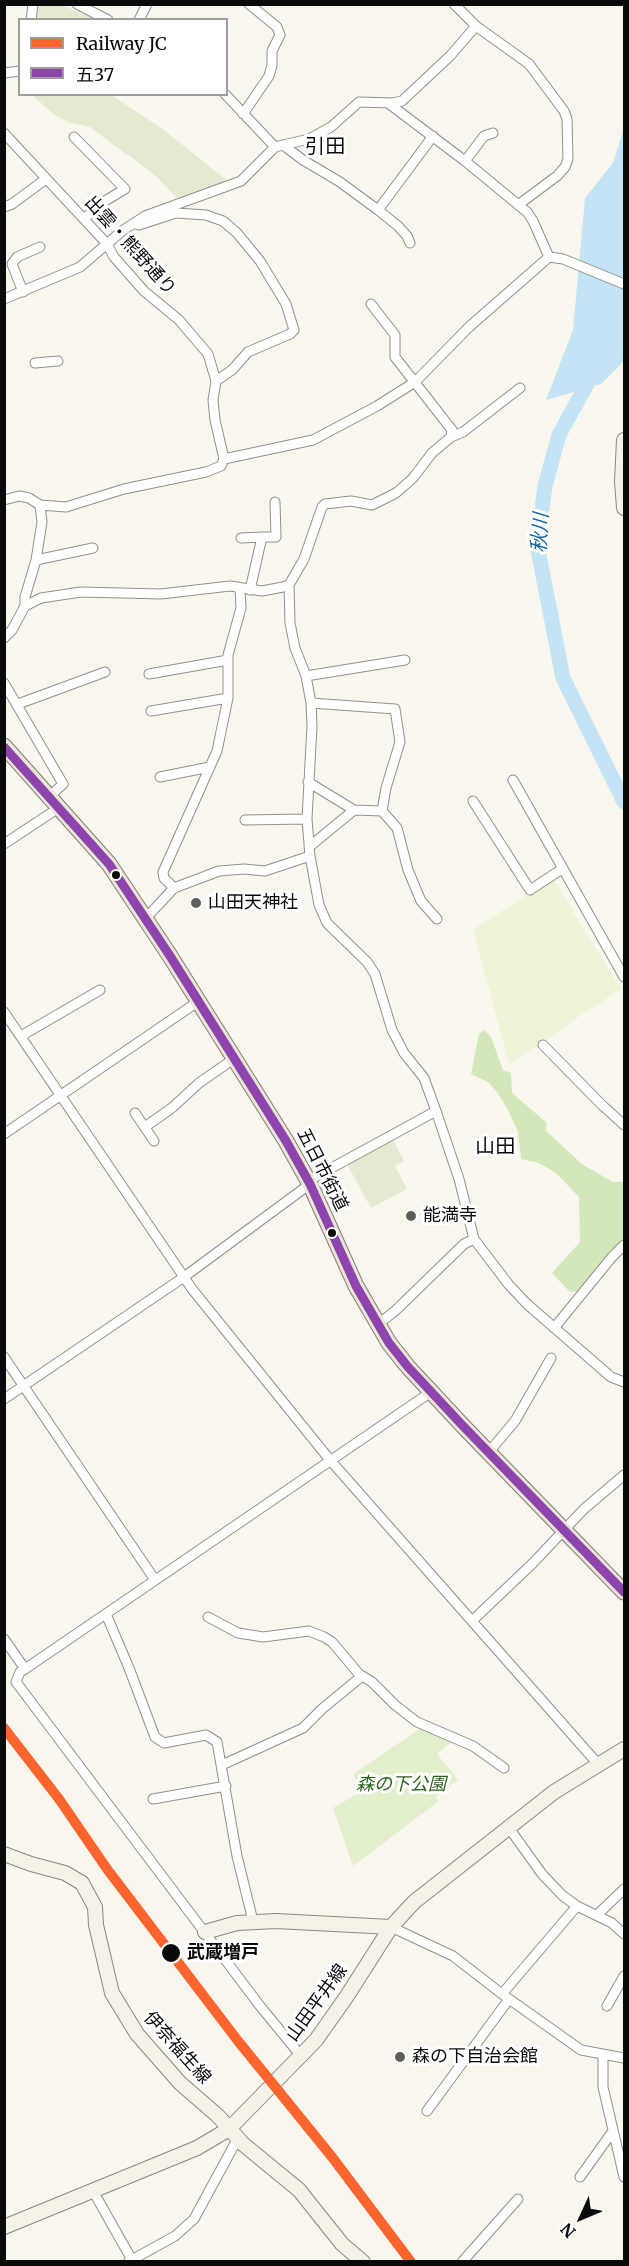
<!DOCTYPE html>
<html>
<head>
<meta charset="utf-8">
<style>
	body { margin:0 }
	#map { position:relative; width:629px; height:2266px; overflow:hidden; background:#f9f6ed; font-family:Merriweather,"Noto Sans JP",serif }
	canvas { display:block }
	.frame { position:absolute; inset:0; border:6px solid #0a0a0a; pointer-events:none }
	.legend { position:absolute; left:18px; top:18px; width:210px; height:78px; box-sizing:border-box; background:#fff; border:2px solid #9d9d9d; margin:0; padding:8px 10px; list-style:none; font-size:18px; color:#0a0a0a }
	.legend li { display:flex; align-items:center; gap:12px; height:30px }
	.legend b { width:30px; border:2px solid #9d9d9d }
	.north { position:absolute; left:551px; top:2188px; width:60px; height:60px; -webkit-text-stroke:4px #fff; paint-order:stroke; rotate:226deg; font-size:16px; font-weight:700; line-height:24px; text-align:center; color:#0a0a0a }
	.north::after { content:''; display:block; margin:auto; width:21px; height:27px; background:#0a0a0a; clip-path:polygon(50% 0,100% 100%,50% 72%,0 100%) }
</style>
</head>
<body>
<div id="map">
<canvas width="629" height="2266"></canvas>
<div class="frame"></div>
<ul class="legend">
<li><b style="height:8px;background:#fe642e"></b>Railway JC</li>
<li><b style="height:8px;background:#8e44ad"></b>五37</li>
</ul>
<div class="north">N</div>
</div>
<script>
const ctx = document.querySelector('canvas').getContext('2d');
ctx.lineJoin = 'round';
function paint(path, color) { ctx.fillStyle = color; ctx.fill(path, 'evenodd'); }
const shape = rows => new Path2D(rows.map(r => 'M' + r).join(''));
function trace(path, color, width, dash) { ctx.strokeStyle = color; ctx.lineWidth = width; ctx.lineCap = dash ? 'butt' : 'round'; ctx.setLineDash(dash || []); ctx.stroke(path); }
function drawText(font, color, halo, rows, align = 'center') {
  ctx.font = font + ' Merriweather,"Noto Sans JP",serif'; ctx.lineWidth = 6; ctx.setLineDash([]); ctx.textBaseline = 'middle'; ctx.strokeStyle = halo; ctx.fillStyle = color; for (const [text, x, y, turn = 0] of rows) {
    ctx.save(); ctx.translate(x, y); ctx.rotate((+turn || 0) * Math.PI / 180); ctx.textAlign = isNaN(turn) ? turn : align; if (halo) ctx.strokeText(text, 0, 0); ctx.fillText(text, 0, 0); ctx.restore();
  }
}
paint(shape([
	[421,1728,454,1740,437,1754,458,1780,436,1797,439,1801,353,1866,333,1808,362,1791,353,1774]
]), '#e2efcd');
paint(shape([
	[484,1030,491,1037,503,1070,511,1073,512,1093,547,1123,546,1131,583,1165,613,1182,624,1182,624,1251,582,1291,570,1292,552,1273,580,1242,579,1197,556,1173,539,1163,521,1159,518,1132,507,1108,497,1092,488,1082,471,1074,479,1034]
]), '#d2e7ba');
paint(shape([
	[38,4,62,5,94,19,36,19],
	[32,95,111,95,164,130,229,182,178,199,157,177,129,155,127,155,90,127,71,123,56,116],
	[393,1140,404,1161,395,1166,407,1189,371,1208,347,1164]
]), '#e5e9d1');
paint(shape([
	[553,879,621,989,578,1017,543,1043,509,1064,473,929]
]), '#ecf3d6');
paint(shape([
	[624,128,624,361,601,384,546,400,573,330,585,198,613,163]
]), '#c2e4f4');
trace(shape([
	[591,370,587,384,559,435,545,486,537,545,563,678,624,802]
]), '#c2e4f4', 15);
const street = shape([
	[77,4,108,20],
	[454,4,476,26,529,64,564,111,567,119,568,159,565,167,557,176,518,205],
	[31,20,33,4],
	[139,20,147,4],
	[4,73,20,71],
	[225,94,275,147],
	[388,103,465,161,527,212,533,221,549,257],
	[243,114,269,76,272,65,272,51,280,35,277,27,249,4],
	[4,133,107,244,114,257,144,291,179,320,208,354,216,381,213,400,215,420,224,459],
	[74,137,125,189,105,201,84,219],
	[283,145,303,160,340,182,378,210,398,226,407,236,410,243],
	[465,161,484,136,493,133],
	[4,207,12,204,46,179],
	[378,210,433,136],
	[135,224,139,225,176,213,206,215,223,221,237,233,260,261,286,304,294,330,290,334,248,352,232,370,216,381],
	[23,292,12,264,17,257,40,247],
	[4,299,80,267,122,231,145,216,241,181,275,147,309,139,331,127,359,102,393,103,402,101,450,56,476,26],
	[35,363,58,361],
	[451,437,463,432,520,388],
	[224,459,313,440,377,406,415,382,469,327,549,257,563,259,624,284],
	[4,500,19,496,29,498,40,505,66,507,124,489,206,472,221,466,224,459],
	[262,537,276,537,275,502],
	[241,538,262,537,250,590],
	[36,560,93,548],
	[25,606,41,598,81,592,161,594,230,586,262,591,283,587,289,585,304,559,322,507,325,504,351,501,372,505,396,493,413,478,432,453,451,437,452,430,395,357,395,335,371,304],
	[4,638,12,630,25,606,25,597,36,560,42,522,40,505],
	[149,674,228,660],
	[306,676,405,660],
	[4,683,63,784,50,796],
	[18,704,105,672],
	[151,711,228,698],
	[160,777,210,767],
	[513,780,624,977],
	[308,782,354,810],
	[473,801,530,890,562,869],
	[382,811,397,828,408,870,421,901,437,919],
	[245,820,307,819],
	[4,844,60,807],
	[309,847,354,810,382,811,386,788,400,742,395,709,311,703],
	[174,888,219,871,244,869,265,871,310,856],
	[146,918,174,888,164,878,163,872,217,751,228,698,228,655,241,608,240,589],
	[4,1012,192,1289,330,1460,598,1764],
	[21,1036,100,990],
	[543,1045,602,1105,624,1125],
	[436,1111,459,1179,474,1239,509,1285,527,1304,611,1377,624,1382],
	[135,1113,154,1141],
	[145,1127,173,1107,199,1083,235,1058],
	[4,1134,199,1001],
	[377,1325,395,1311,464,1244,474,1239],
	[554,1328,612,1257,624,1245],
	[4,1357,155,1580],
	[4,1399,184,1277,310,1184,315,1177,436,1111,424,1078,404,1053,392,1030,375,974,367,962,327,923,319,905,310,856,307,819,312,726,311,703,306,676,295,648,290,623,289,585],
	[488,1453,515,1421,551,1358],
	[106,1614,129,1668,155,1737,164,1743,206,1735,217,1742,237,1856,253,1921],
	[208,1617,238,1633,251,1635,263,1637,309,1631,324,1637,332,1642,359,1674,372,1682,395,1705,417,1722,473,1746,504,1768],
	[473,1620,533,1563,584,1509,624,1475],
	[4,1639,25,1669],
	[222,1765,303,1728,322,1709,362,1676],
	[153,1799,226,1786],
	[509,1828,542,1874,563,1896,577,1906,612,1923,624,1934],
	[597,1915,624,1889],
	[391,1927,453,1956,502,1994,581,2050,624,2058],
	[502,1994,577,1906],
	[607,2006,624,1976],
	[603,2055,603,2087,624,2177],
	[301,2056,260,2006,16,1682,20,1672,25,1669,431,1392],
	[427,2111,509,1999],
	[580,2177,613,2131],
	[93,2191,132,2260],
	[128,2262,175,2236,194,2219,238,2138],
	[462,2262,518,2199]
]);
const secondary = shape([
	[624,440,622,481,624,508],
	[4,1854,31,1864,65,1873,82,1883,95,1907,96,1925,112,1993,137,2034,180,2083,218,2116,243,2144,299,2190,342,2244,363,2262],
	[205,1932,237,1923,276,1921,391,1927],
	[4,2227,197,2148,229,2129,316,2040,347,1996,391,1927,414,1902,554,1792,624,1749]
]);
const primary = shape([
	[4,746,109,864,170,956,286,1141,310,1184,356,1286,389,1343,408,1367,463,1426,624,1592]
]);
trace(street, '#92908c', 11);
trace(secondary, '#888783', 16);
trace(primary, '#7f7e7a', 17);
trace(street, '#fefefc', 9);
trace(secondary, '#f4f2e7', 14);
trace(primary, '#ebe6d6', 15);
trace(shape([
	[4,747,109,864,170,956,286,1141,310,1184,356,1286,389,1343,408,1367,463,1426,624,1592]
]), '#8e44ad', 9);
trace(shape([
	[4,1728,59,1799,107,1869,238,2041,332,2157,411,2262]
]), '#fe642e', 10);
for (const [x, y, r, color] of [
	[116,875,5,"#0a0a0a"],
	[196,903,6,"#5e5d59"],
	[411,1216,6,"#5e5d59"],
	[332,1233,5,"#0a0a0a"],
	[171,1953,10,"#0a0a0a"],
	[400,2057,6,"#5e5d59"]
]) { const dot = new Path2D(); dot.arc(x, y, r, 0, 2 * Math.PI); ctx.fillStyle = color; ctx.fill(dot); trace(dot, '#fff', 2); }
drawText('18px', '#0a0a0a', '#fff', [
	["出雲・熊野通り",130,246,48],
	["五日市街道",322,1170,63],
	["山田平井線",317,2003,-54],
	["伊奈福生線",177,2048,48]
]);
drawText('18px', '#0a0a0a', '#fff', [
	["山田天神社",208,903],
	["能満寺",423,1216],
	["森の下自治会館",412,2057]
], 'left');
drawText('italic 18px', '#2b621b', '#fff', [
	["森の下公園",401,1785]
]);
drawText('bold 18px', '#0a0a0a', '#fff', [
	["武蔵増戸",187,1953]
], 'left');
drawText('20px', '#0a0a0a', '#fff', [
	["引田",325,147],
	["山田",495,1147]
]);
drawText('italic 20px', '#13639c', '#fff', [
	["秋川",541,533,-87]
]);
</script>
</body>
</html>
